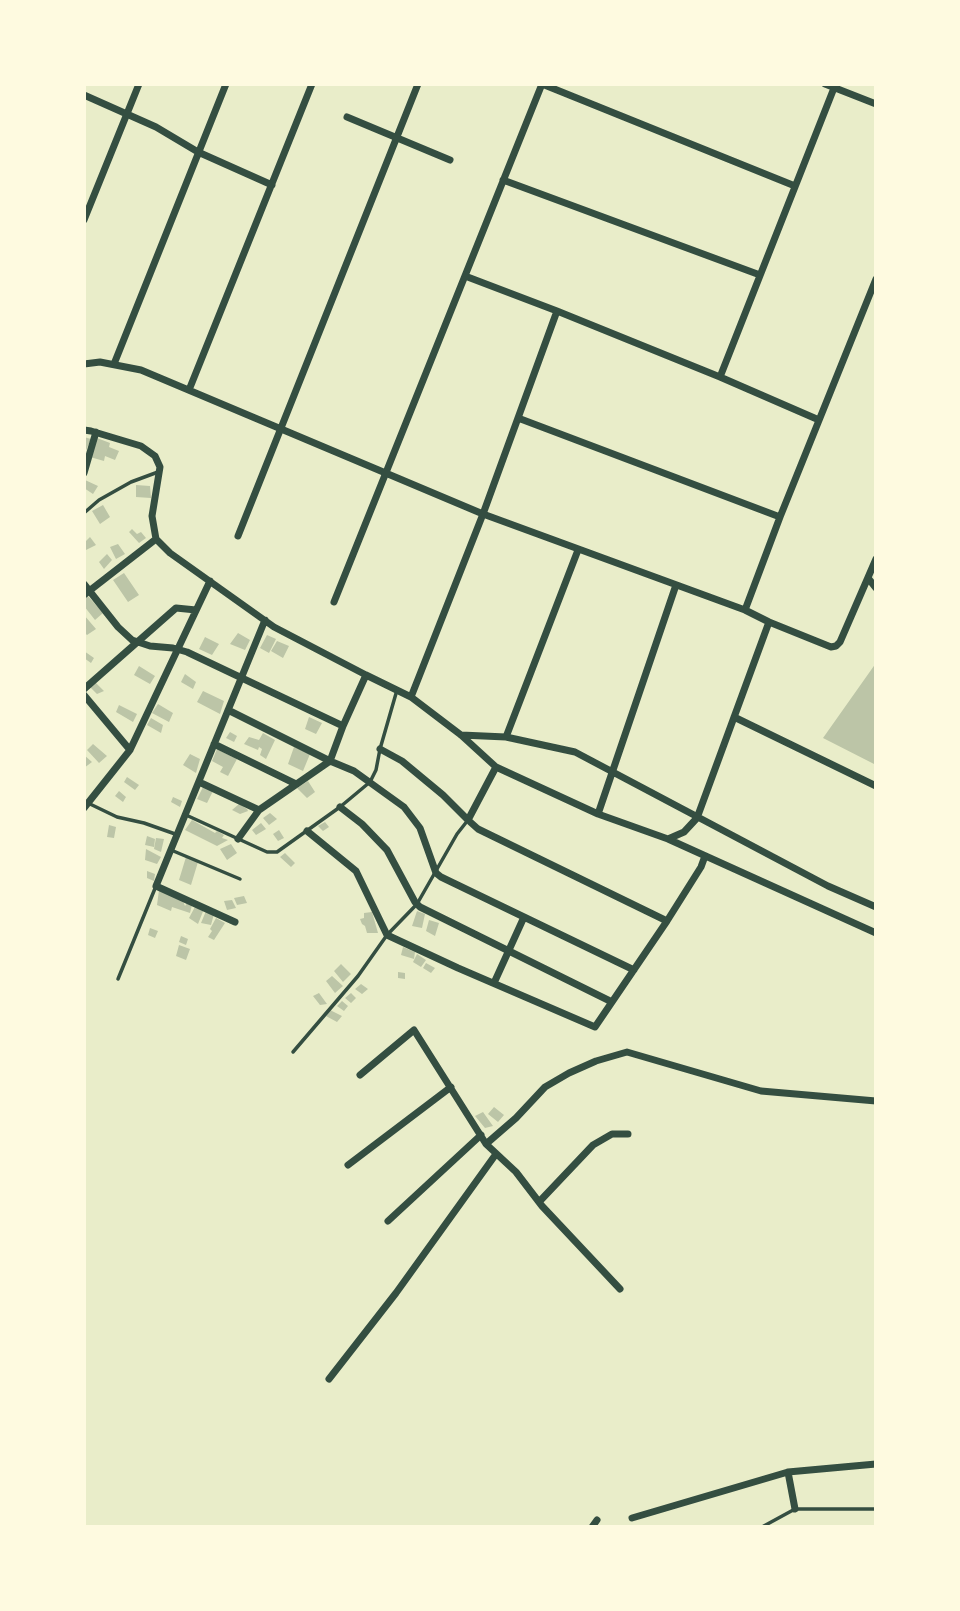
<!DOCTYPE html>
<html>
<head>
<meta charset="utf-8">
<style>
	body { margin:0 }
	#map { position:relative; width:960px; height:1611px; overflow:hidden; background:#e9edc9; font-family:Inter,sans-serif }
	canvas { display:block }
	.frame { position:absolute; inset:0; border:86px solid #fefae0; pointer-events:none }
</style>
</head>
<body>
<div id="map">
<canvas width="960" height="1611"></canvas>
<div class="frame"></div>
</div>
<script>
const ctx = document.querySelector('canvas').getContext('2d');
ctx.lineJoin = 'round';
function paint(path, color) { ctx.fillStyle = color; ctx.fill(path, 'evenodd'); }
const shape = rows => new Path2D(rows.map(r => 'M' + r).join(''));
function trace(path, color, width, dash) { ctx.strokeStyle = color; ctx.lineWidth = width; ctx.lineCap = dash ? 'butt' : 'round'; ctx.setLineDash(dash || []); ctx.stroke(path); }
paint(shape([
	[84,437,91,439,84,455],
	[97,438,110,443,109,447,119,451,115,460,105,456,104,461,90,457],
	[85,480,98,486,93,494,84,488],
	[136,485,150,486,151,498,136,497],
	[103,505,110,517,100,524,92,511],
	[132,529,137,534,141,532,146,538,139,543,129,532],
	[90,537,96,545,84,551,84,538,86,541],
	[118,544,125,554,116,559,110,547],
	[107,554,112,560,104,569,99,562],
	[124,573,139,595,128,602,113,580],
	[87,595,103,613,95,620,84,606,84,597],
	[84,615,96,629,87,635,84,632],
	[238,633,250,640,245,650,230,644],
	[267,635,276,639,269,653,260,648],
	[205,637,219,644,212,655,199,649],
	[277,641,289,646,283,658,271,651],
	[84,651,94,658,91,663,84,658],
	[876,663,876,765,823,738],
	[139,666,155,676,150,684,134,675],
	[185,674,196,682,193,689,181,682],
	[95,682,104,691,97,694,90,687],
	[203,691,224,701,220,714,197,702],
	[158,704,173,713,169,722,152,713],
	[119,705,137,714,133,722,116,712],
	[309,717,322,723,316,734,305,729],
	[151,718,163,725,161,733,147,725],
	[230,732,237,736,234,742,226,738],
	[263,733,275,740,266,759,260,755,262,749,259,747,258,750,244,744,249,737,259,740],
	[93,744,107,756,99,763,87,750],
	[294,747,310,754,303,771,288,764],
	[217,749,237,759,228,776,220,772,223,767,212,761],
	[190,754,200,759,196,773,183,765],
	[84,755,92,762,84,768],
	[127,777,139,785,135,790,124,782],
	[308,781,315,792,307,798,297,788],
	[203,787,213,791,207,803,197,799],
	[119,791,126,797,123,802,115,796],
	[173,797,182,801,180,807,171,802],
	[239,804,247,809,248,811,240,814,232,810],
	[270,813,277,819,269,825,263,818],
	[192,820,215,833,217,831,224,835,222,838,228,840,217,846,185,830],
	[325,822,329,827,323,831,318,826],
	[261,823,266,829,256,835,252,830],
	[109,825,116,827,114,838,107,837],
	[279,830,284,838,278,841,273,834],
	[147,836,155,839,154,847,145,845],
	[156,838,164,839,161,852,154,849],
	[231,844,237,853,227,860,220,849],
	[146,849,161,857,157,864,145,860],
	[285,853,295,863,291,867,280,857],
	[186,857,198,862,191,885,179,880],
	[147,871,155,874,154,881,147,878],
	[159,890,183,901,185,906,187,903,192,905,190,913,172,907,171,911,157,905],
	[244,896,247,903,237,905,234,898],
	[232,900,236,908,227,910,224,901],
	[196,905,204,909,198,924,189,918],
	[206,911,214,914,211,925,201,923],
	[417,911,425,914,422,928,412,926],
	[372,912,378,933,367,933,365,926,362,924,360,919,364,918,364,913],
	[216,918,225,923,214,940,208,937,212,931,210,929],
	[429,920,439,923,435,936,426,931],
	[150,928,158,931,155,938,148,935],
	[181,936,188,939,186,945,179,942],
	[179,945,190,949,186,960,176,956],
	[403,947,415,952,414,959,401,955],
	[417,954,426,960,421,967,413,962],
	[426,963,435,968,431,973,423,968],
	[341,964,351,974,343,982,334,971],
	[398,972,405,973,405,979,398,978],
	[332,976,343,986,335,993,326,981],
	[361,984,368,989,362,994,355,989],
	[319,993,327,1004,320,1005,313,996],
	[351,993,356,998,351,1003,345,998],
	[342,1001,348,1006,344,1011,337,1006],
	[330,1010,342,1016,337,1022,326,1016],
	[494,1107,504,1115,498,1122,488,1114],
	[483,1112,493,1126,485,1128,475,1116]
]), '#bcc5a7');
trace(shape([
	[84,513,99,500,131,482,158,472],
	[90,804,117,817,144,823,178,835],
	[186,815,267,852,277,852,340,807,370,782,376,770,380,749,397,690],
	[171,850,240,879],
	[118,979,156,886],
	[293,1052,358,976,387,935,417,904,457,834,468,820],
	[762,1527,795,1509,876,1509]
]), '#344e41', 3.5);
trace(shape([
	[542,84,795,186],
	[825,84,876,104],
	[84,95,156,127,198,152,272,185],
	[347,117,450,160],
	[503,180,760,275],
	[84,220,139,84],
	[465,276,557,311,720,377],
	[84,364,100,362,141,370,483,514,745,610,769,622,831,647,836,646,840,642,876,559],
	[114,364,226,84],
	[189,390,312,84],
	[518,418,780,517],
	[819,420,720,377,834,88],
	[84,430,91,431,141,446,155,456,160,467,152,516,156,539,170,553,274,627,366,675,411,697,461,735,496,767,598,814,668,839],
	[84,473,96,432],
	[238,536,418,84],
	[868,578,876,588],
	[84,584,118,627,132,640,150,646,173,648,187,652,343,726,366,675],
	[84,595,156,539],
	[334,602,542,84],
	[745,610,780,517,876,279],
	[769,622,697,818,684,832,668,839,876,933],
	[84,689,176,608,196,610],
	[84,695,130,750],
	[411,697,483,514,557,311],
	[228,710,330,761,354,771,404,807,420,828,436,873,441,877,634,970],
	[734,717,876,786],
	[461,735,506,737,578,550],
	[506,737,575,752,828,886,876,907],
	[214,744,296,784],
	[380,749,402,761,443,795,468,820],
	[496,767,468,820,478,829,667,921,701,867,705,856],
	[199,782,259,810],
	[340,807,362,824,387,850,415,902,420,907,612,1002],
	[84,808,130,750,210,581],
	[598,814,676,585],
	[307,831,356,871,387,935,458,968,595,1027,667,921],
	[238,839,259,810,330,761,343,726],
	[235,922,156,886,265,620],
	[494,983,524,917],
	[360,1075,414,1030,486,1144,516,1172,542,1206,620,1289],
	[486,1144,516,1118,545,1087,569,1073,596,1061,627,1052,761,1091,876,1101],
	[348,1165,451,1087],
	[539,1202,593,1145,612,1134,628,1134],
	[388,1221,481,1135],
	[329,1379,396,1293,496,1154],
	[788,1472,795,1509],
	[632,1518,788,1472,876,1464],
	[592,1527,597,1520]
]), '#344e41', 7);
</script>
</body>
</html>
